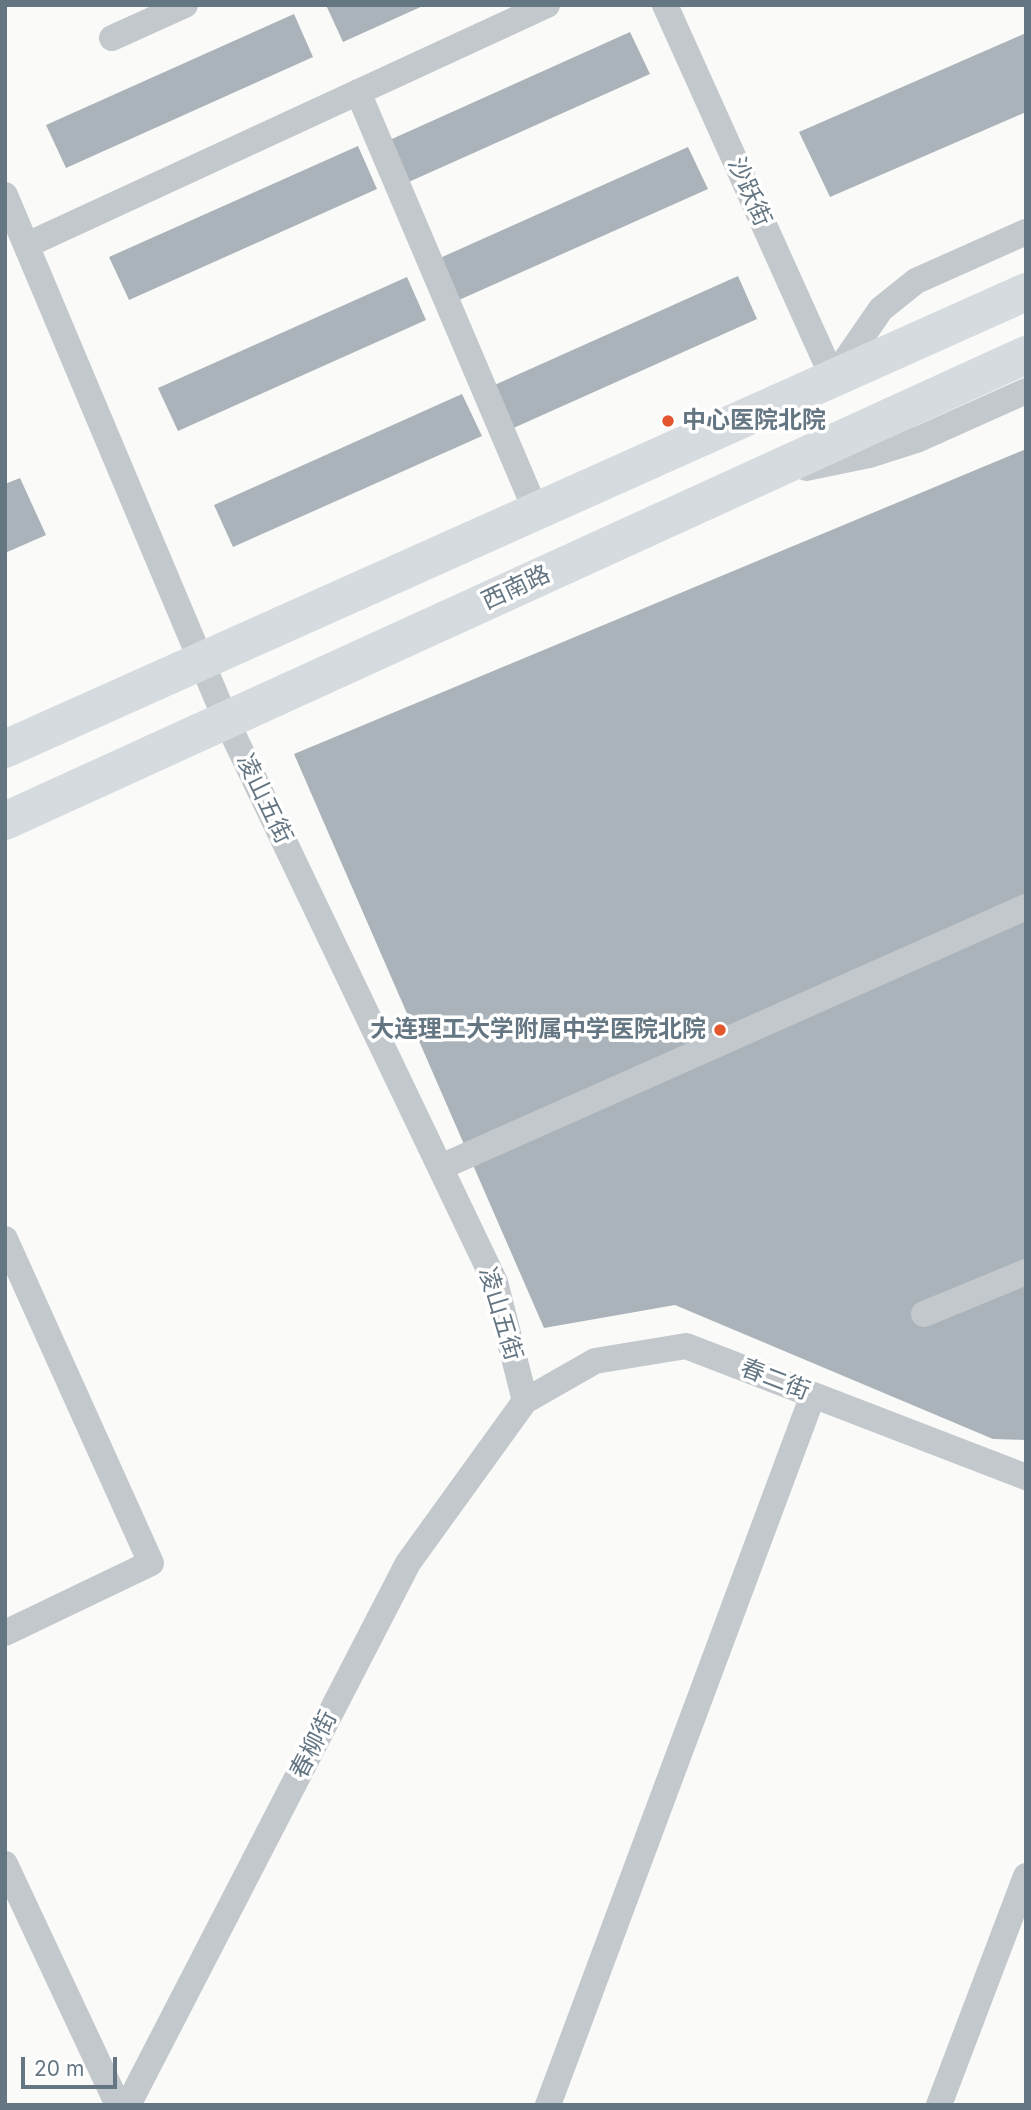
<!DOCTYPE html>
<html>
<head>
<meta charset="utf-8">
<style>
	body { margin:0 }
	#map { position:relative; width:1031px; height:2110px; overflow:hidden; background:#fafaf8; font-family:Inter,sans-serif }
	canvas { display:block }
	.frame { position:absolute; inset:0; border:7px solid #657683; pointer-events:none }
	.scale { position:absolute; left:21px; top:2057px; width:96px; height:32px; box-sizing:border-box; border:4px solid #657683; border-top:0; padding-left:9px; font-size:21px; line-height:24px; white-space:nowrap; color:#657683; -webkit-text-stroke:5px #fff; paint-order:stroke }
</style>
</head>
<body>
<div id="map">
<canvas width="1031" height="2110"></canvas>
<div class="frame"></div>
<div class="scale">20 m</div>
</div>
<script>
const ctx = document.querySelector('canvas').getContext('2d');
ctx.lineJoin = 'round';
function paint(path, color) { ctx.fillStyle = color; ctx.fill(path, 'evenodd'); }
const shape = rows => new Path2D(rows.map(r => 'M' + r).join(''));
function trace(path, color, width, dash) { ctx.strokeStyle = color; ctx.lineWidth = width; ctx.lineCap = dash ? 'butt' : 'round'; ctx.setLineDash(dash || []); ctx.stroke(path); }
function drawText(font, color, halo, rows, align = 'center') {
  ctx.font = font + ' Inter,"Noto Sans SC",sans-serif'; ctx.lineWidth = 7; ctx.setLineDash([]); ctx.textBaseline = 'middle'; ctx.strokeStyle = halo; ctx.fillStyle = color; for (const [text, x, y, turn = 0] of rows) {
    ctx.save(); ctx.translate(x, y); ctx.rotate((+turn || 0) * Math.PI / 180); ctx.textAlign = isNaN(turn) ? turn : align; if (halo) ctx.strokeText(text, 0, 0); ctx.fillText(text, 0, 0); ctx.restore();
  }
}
paint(shape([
	[326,5,425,5,343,42],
	[294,14,313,57,66,168,46,125],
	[630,32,650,74,402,185,383,143],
	[1026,33,1026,112,830,197,799,132],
	[358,146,377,189,129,300,109,257],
	[688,147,708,189,459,300,440,258],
	[738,276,757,319,509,430,490,387],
	[407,277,426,320,178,431,158,388],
	[462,394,482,436,233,547,214,505],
	[1026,449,1026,1440,993,1439,675,1305,544,1328,294,754],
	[20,478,46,535,5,553,5,484]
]), '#aab3b9');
trace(shape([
	[665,5,833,378],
	[112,38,185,5],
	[358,92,536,511],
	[5,195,226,720,495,1282,525,1401],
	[27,245,547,5],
	[834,377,881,309,916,281,1026,232],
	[806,468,869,455,919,439,1026,391],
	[441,1167,1026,907],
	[5,1239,151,1563,5,1633],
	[924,1314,1026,1272],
	[5,1864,118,2105],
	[128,2105,408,1563,525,1401,595,1361,686,1346,1026,1477],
	[548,2105,813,1395],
	[939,2105,1026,1876]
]), '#c3c8cc', 26);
trace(shape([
	[5,749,1026,292],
	[5,821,1026,355]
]), '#d6dbdf', 38);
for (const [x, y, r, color] of [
	[668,421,7,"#e4572e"],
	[720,1030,7,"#e4572e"]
]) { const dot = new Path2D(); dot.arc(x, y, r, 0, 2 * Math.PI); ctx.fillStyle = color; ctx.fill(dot); trace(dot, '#fff', 2.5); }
drawText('24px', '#657683', '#fff', [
	["沙跃街",749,192,66],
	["西南路",516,588,-25],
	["凌山五街",264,799,64],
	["凌山五街",500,1314,73],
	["春二街",775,1380,21],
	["春柳街",314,1745,-63]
]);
drawText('bold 24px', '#657683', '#fff', [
	["中心医院北院",682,421],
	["大连理工大学附属中学医院北院",706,1030,"right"]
], 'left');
</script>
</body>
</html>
